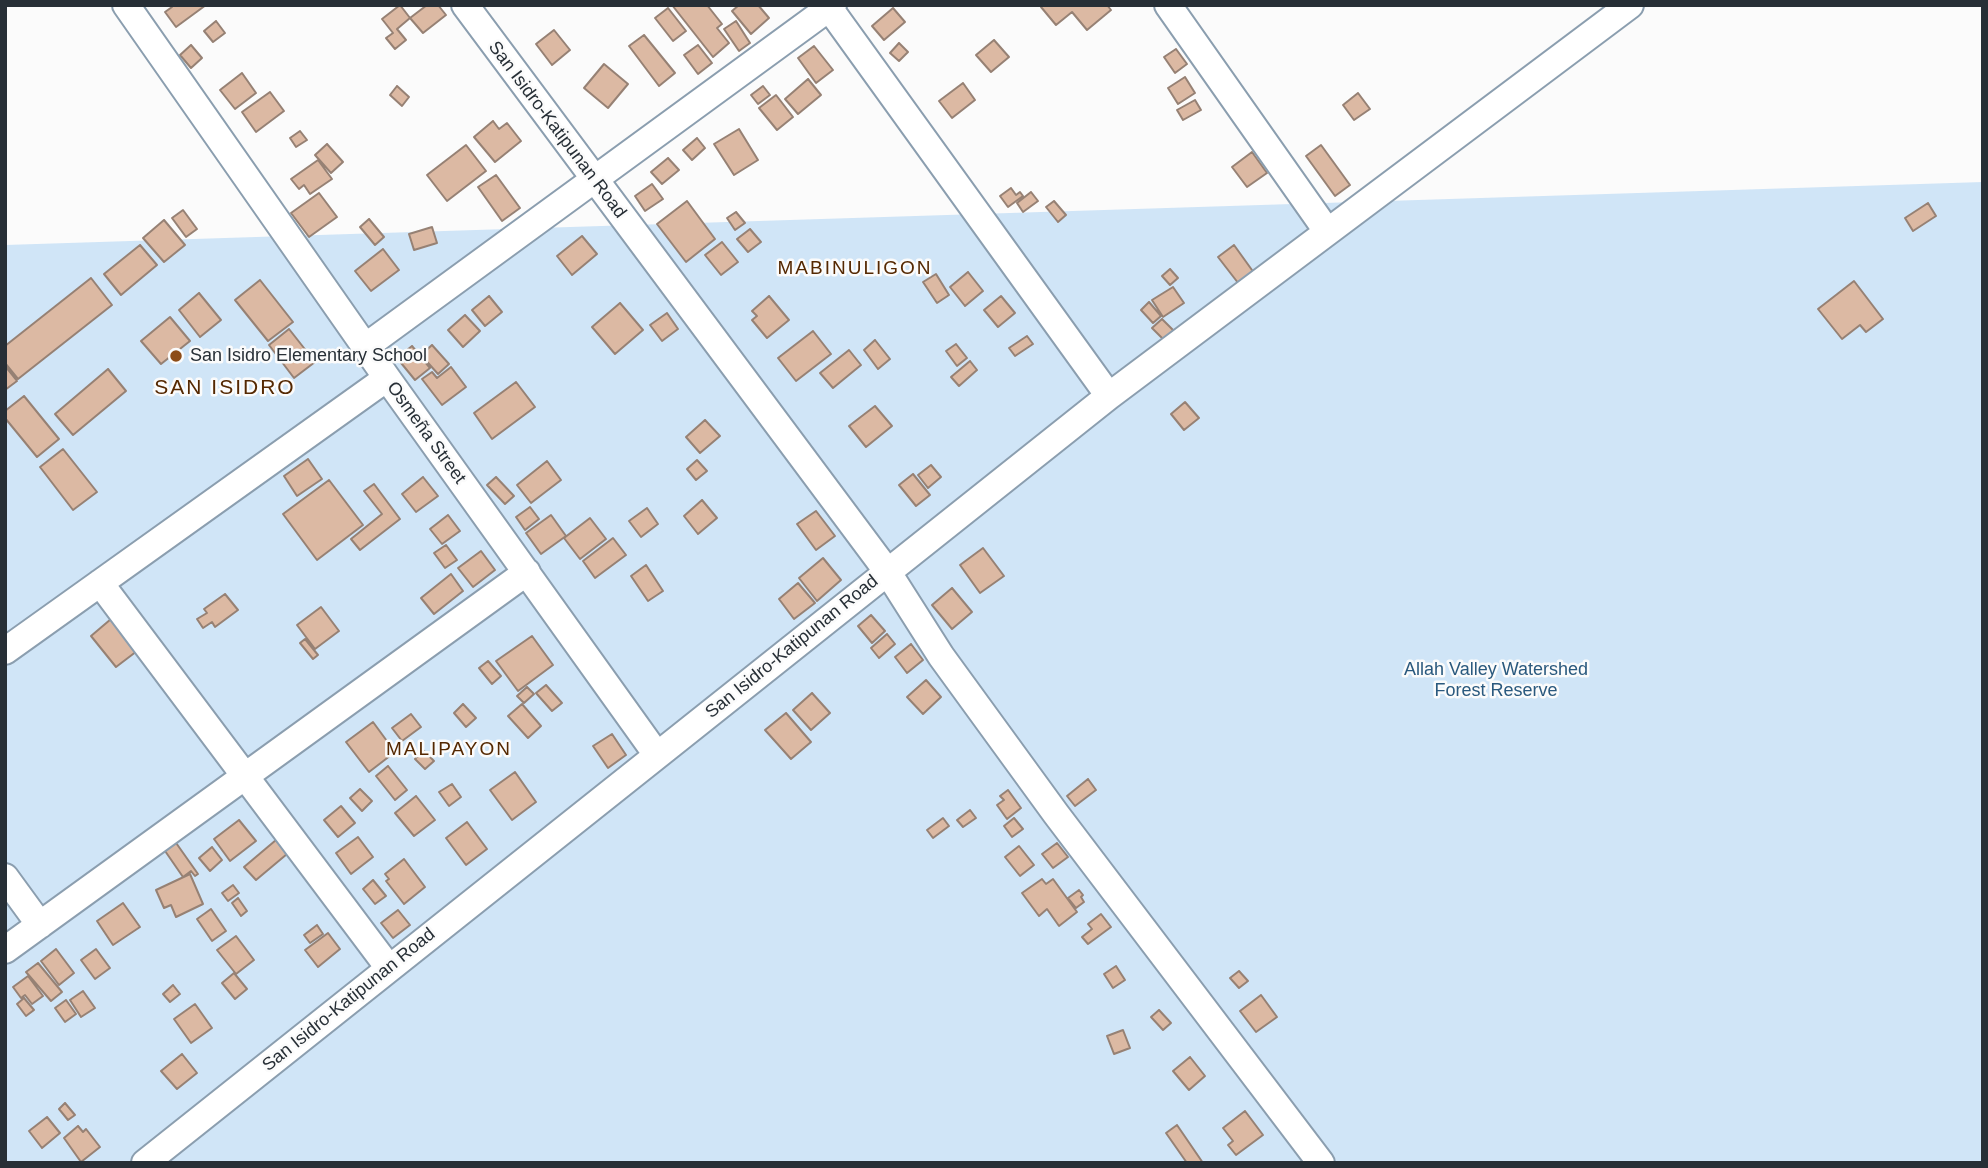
<!DOCTYPE html>
<html>
<head>
<meta charset="utf-8">
<style>
	body { margin:0 }
	#map { position:relative; width:1988px; height:1168px; overflow:hidden; background:#fbfbfb; font-family:Helvetica,sans-serif }
	canvas { display:block }
	.frame { position:absolute; inset:0; border:7px solid #272f36; pointer-events:none }
</style>
</head>
<body>
<div id="map">
<canvas width="1988" height="1168"></canvas>
<div class="frame"></div>
</div>
<script>
const ctx = document.querySelector('canvas').getContext('2d');
ctx.lineJoin = 'round';
function paint(path, color) { ctx.fillStyle = color; ctx.fill(path, 'evenodd'); }
const shape = rows => new Path2D(rows.map(r => 'M' + r).join(''));
function trace(path, color, width, dash) { ctx.strokeStyle = color; ctx.lineWidth = width; ctx.lineCap = dash ? 'butt' : 'round'; ctx.setLineDash(dash || []); ctx.stroke(path); }
function drawText(font, color, halo, rows, align = 'center') {
  ctx.font = font + ' Helvetica,sans-serif'; ctx.lineWidth = 5; ctx.setLineDash([]); ctx.textBaseline = 'middle'; ctx.strokeStyle = halo; ctx.fillStyle = color; for (const [text, x, y, turn = 0] of rows) {
    ctx.save(); ctx.translate(x, y); ctx.rotate((+turn || 0) * Math.PI / 180); ctx.textAlign = isNaN(turn) ? turn : align; if (halo) ctx.strokeText(text, 0, 0); ctx.fillText(text, 0, 0); ctx.restore();
  }
}
paint(shape([
	[1983,182,1983,1163,5,1163,5,245]
]), '#d0e5f7');
const building = shape([
	[171,5,206,5,176,27,165,12,172,7,171,5],
	[400,5,410,18,397,29,406,40,395,49,386,38,393,33,382,19,400,5],
	[427,5,438,5,446,15,423,33,410,18,427,5],
	[672,5,707,5,722,24,717,28,729,43,713,57,672,5],
	[739,5,758,5,769,18,751,34,732,11,739,5],
	[1043,5,1107,5,1111,10,1087,30,1072,12,1056,25,1041,7,1043,5],
	[668,8,686,31,673,41,655,18,668,8],
	[893,8,905,22,884,40,872,26,893,8],
	[216,21,225,33,213,42,204,31,216,21],
	[736,21,750,43,739,51,724,29,736,21],
	[554,30,570,50,552,65,536,44,554,30],
	[644,35,675,73,659,86,629,46,644,35],
	[994,40,1009,57,991,72,976,55,994,40],
	[899,43,908,52,899,61,890,53,899,43],
	[191,45,202,58,191,68,180,55,191,45],
	[698,45,712,63,698,74,684,55,698,45],
	[814,46,833,70,816,83,798,58,814,46],
	[1176,49,1187,64,1175,73,1164,57,1176,49],
	[604,64,628,84,608,108,584,88,604,64],
	[242,73,256,93,235,109,220,90,242,73],
	[1185,77,1195,93,1178,104,1168,88,1185,77],
	[808,79,821,95,798,114,785,99,808,79],
	[963,83,975,100,952,118,939,101,963,83],
	[397,86,409,97,402,106,390,95,397,86],
	[763,86,770,95,758,104,751,95,763,86],
	[270,92,284,111,256,132,242,112,270,92],
	[1358,93,1370,109,1354,120,1343,105,1358,93],
	[776,95,793,117,777,130,759,108,776,95],
	[1195,100,1201,110,1183,120,1177,110,1195,100],
	[493,121,499,129,507,123,521,141,495,162,474,137,493,121],
	[739,129,758,160,734,175,714,144,739,129],
	[300,131,307,140,296,147,290,138,300,131],
	[697,138,705,148,692,160,683,150,697,138],
	[327,144,343,162,331,173,315,155,327,144],
	[466,145,486,171,447,201,427,175,466,145],
	[1321,145,1350,185,1335,196,1306,156,1321,145],
	[1252,152,1267,173,1247,187,1232,167,1252,152],
	[668,158,679,170,662,184,651,172,668,158],
	[318,160,332,179,310,194,304,185,299,189,291,179,318,160],
	[496,175,520,208,502,221,478,187,496,175],
	[652,184,663,199,645,211,635,196,652,184],
	[1011,188,1016,195,1020,192,1023,196,1008,207,1000,196,1011,188],
	[1031,192,1038,201,1023,212,1017,203,1031,192],
	[319,193,337,217,309,237,291,213,319,193],
	[687,201,715,239,686,262,657,224,687,201],
	[1054,201,1066,215,1058,222,1046,207,1054,201],
	[1928,203,1936,216,1913,231,1905,218,1928,203],
	[183,210,197,229,186,237,172,218,183,210],
	[736,212,745,223,735,230,727,218,736,212],
	[369,219,384,237,375,245,360,227,369,219],
	[164,220,185,245,164,262,143,238,164,220],
	[432,227,437,243,414,250,409,234,432,227],
	[750,229,761,242,748,252,737,239,750,229],
	[582,236,597,254,572,275,557,256,582,236],
	[722,242,738,262,721,275,705,255,722,242],
	[140,245,157,265,121,295,104,274,140,245],
	[1234,245,1257,277,1242,288,1218,257,1234,245],
	[383,249,399,270,371,291,355,271,383,249],
	[1170,269,1178,278,1170,285,1162,276,1170,269],
	[968,272,983,291,965,306,950,287,968,272],
	[936,274,949,295,937,303,923,282,936,274],
	[91,278,112,305,18,379,5,363,5,346,91,278],
	[260,280,293,322,268,341,235,300,260,280],
	[1854,281,1883,319,1866,332,1860,325,1842,339,1818,309,1854,281],
	[1173,287,1184,303,1163,317,1152,300,1173,287],
	[199,293,221,320,200,337,179,310,199,293],
	[489,296,502,312,485,326,472,310,489,296],
	[769,296,789,320,767,338,752,320,757,316,752,311,769,296],
	[1001,296,1015,313,998,327,984,310,1001,296],
	[1149,302,1161,316,1153,323,1141,310,1149,302],
	[620,303,643,330,615,354,592,327,620,303],
	[667,313,678,329,662,341,650,325,667,313],
	[465,315,480,331,463,347,448,330,465,315],
	[170,317,190,341,161,364,141,341,170,317],
	[1162,319,1178,335,1168,344,1152,328,1162,319],
	[289,329,315,362,294,378,269,345,289,329],
	[813,331,831,354,796,381,778,358,813,331],
	[1027,336,1033,344,1015,356,1009,348,1027,336],
	[875,340,890,359,878,369,864,350,875,340],
	[956,344,967,358,957,366,946,351,956,344],
	[432,345,449,364,438,374,421,355,432,345],
	[412,346,430,368,415,380,397,358,412,346],
	[849,350,861,365,833,388,820,373,849,350],
	[970,361,977,370,959,386,951,377,970,361],
	[5,366,17,381,5,390,5,366],
	[451,367,466,387,442,405,422,379,432,372,437,378,451,367],
	[108,369,126,391,73,435,55,414,108,369],
	[516,382,535,407,492,439,474,413,516,382],
	[24,396,59,439,37,457,5,418,5,411,24,396],
	[1185,402,1199,418,1184,430,1171,414,1185,402],
	[875,406,892,426,866,447,849,426,875,406],
	[705,420,720,436,700,453,686,437,705,420],
	[63,449,97,492,73,510,40,467,63,449],
	[308,459,322,479,297,496,284,476,308,459],
	[697,460,707,471,696,480,687,469,697,460],
	[547,461,561,480,531,503,517,485,547,461],
	[931,465,941,477,928,488,918,475,931,465],
	[913,474,930,495,916,506,899,485,913,474],
	[423,477,438,496,416,512,402,494,423,477],
	[496,477,514,496,505,504,487,485,496,477],
	[329,480,363,525,317,560,283,514,329,480],
	[374,484,400,519,360,550,351,539,382,514,364,491,374,484],
	[702,500,717,518,698,534,684,516,702,500],
	[530,507,539,519,525,530,516,517,530,507],
	[647,508,658,524,641,537,629,521,647,508],
	[816,511,835,536,816,550,797,524,816,511],
	[448,515,460,531,442,544,430,529,448,515],
	[551,515,566,536,541,554,526,533,551,515],
	[590,518,606,539,580,559,564,538,590,518],
	[613,538,626,555,595,578,583,561,613,538],
	[446,545,457,560,445,568,434,553,446,545],
	[983,548,1004,576,980,593,960,565,983,548],
	[481,551,495,570,473,587,458,568,481,551],
	[823,558,841,580,817,601,799,578,823,558],
	[646,565,663,591,648,601,631,576,646,565],
	[451,574,463,591,434,614,421,598,451,574],
	[798,583,815,603,794,619,779,599,798,583],
	[952,588,972,612,952,629,932,605,952,588],
	[225,594,238,610,215,627,212,622,203,628,197,619,207,613,204,609,225,594],
	[321,607,339,631,315,649,297,625,321,607],
	[871,615,885,631,872,643,858,626,871,615],
	[111,619,137,651,116,667,91,636,111,619],
	[887,634,895,644,879,658,871,648,887,634],
	[532,636,553,665,518,691,496,661,532,636],
	[305,639,318,655,313,659,300,643,305,639],
	[911,644,923,660,907,673,895,657,911,644],
	[488,661,501,676,492,684,479,668,488,661],
	[926,680,941,697,923,714,907,697,926,680],
	[546,685,562,703,552,711,536,693,546,685],
	[527,687,534,694,524,703,517,696,527,687],
	[812,693,830,713,811,730,793,710,812,693],
	[463,704,476,718,466,727,454,713,463,704],
	[522,704,541,726,528,738,508,716,522,704],
	[786,713,811,742,791,759,765,730,786,713],
	[411,714,421,727,402,741,392,728,411,714],
	[373,722,395,752,369,772,346,742,373,722],
	[612,734,626,755,608,768,593,746,612,734],
	[423,750,434,761,425,769,415,759,423,750],
	[388,766,407,790,395,800,376,776,388,766],
	[515,772,536,802,512,820,490,790,515,772],
	[1088,779,1096,790,1075,806,1067,796,1088,779],
	[452,784,461,797,449,806,439,792,452,784],
	[360,789,372,801,362,811,350,798,360,789],
	[1008,790,1021,808,1007,819,997,805,1004,800,1000,796,1008,790],
	[416,796,435,820,414,836,395,813,416,796],
	[341,806,355,823,338,837,324,820,341,806],
	[970,810,976,818,963,827,957,820,970,810],
	[943,818,949,826,933,838,927,830,943,818],
	[1014,818,1023,829,1012,837,1004,826,1014,818],
	[239,820,256,841,230,861,214,839,239,820],
	[467,822,487,849,466,865,446,838,467,822],
	[358,837,373,857,351,874,336,853,358,837],
	[174,840,198,874,195,876,191,871,183,877,163,848,174,840],
	[276,840,287,854,256,880,244,867,276,840],
	[1057,843,1068,857,1053,868,1042,854,1057,843],
	[1019,846,1034,865,1020,876,1005,857,1019,846],
	[212,847,222,860,210,871,199,858,212,847],
	[404,859,425,887,404,904,386,881,389,879,385,874,404,859],
	[190,874,203,904,176,917,171,905,164,908,156,890,190,874],
	[1042,879,1046,884,1053,879,1077,912,1059,926,1047,909,1039,916,1022,893,1042,879],
	[373,880,386,896,375,904,363,889,373,880],
	[233,885,239,893,228,901,222,893,233,885],
	[1079,890,1083,895,1081,897,1084,902,1076,908,1068,898,1079,890],
	[238,898,247,911,241,916,232,903,238,898],
	[123,903,140,927,113,945,97,921,123,903],
	[211,909,226,931,212,941,197,919,211,909],
	[398,910,410,925,393,938,381,923,398,910],
	[1101,914,1111,927,1088,944,1082,937,1092,929,1088,924,1101,914],
	[317,925,323,934,310,943,304,935,317,925],
	[328,933,340,949,318,967,305,950,328,933],
	[236,936,254,960,236,974,217,950,236,936],
	[56,949,74,973,59,985,41,961,56,949],
	[96,949,110,968,95,979,81,960,96,949],
	[38,963,62,992,51,1001,26,972,38,963],
	[1116,966,1125,980,1113,988,1104,974,1116,966],
	[1239,971,1248,981,1239,988,1230,978,1239,971],
	[234,973,247,989,235,999,222,983,234,973],
	[28,976,43,996,32,1004,25,995,21,998,13,987,28,976],
	[173,985,180,994,170,1002,163,994,173,985],
	[83,991,95,1008,81,1017,70,1000,83,991],
	[1261,995,1277,1017,1256,1032,1240,1011,1261,995],
	[24,998,34,1010,26,1016,17,1004,24,998],
	[66,1000,76,1014,65,1022,55,1008,66,1000],
	[195,1004,212,1028,191,1043,174,1019,195,1004],
	[1159,1010,1171,1023,1163,1030,1151,1017,1159,1010],
	[1123,1030,1130,1048,1114,1054,1107,1036,1123,1030],
	[182,1054,197,1073,177,1089,161,1071,182,1054],
	[1190,1057,1205,1076,1189,1090,1173,1071,1190,1057],
	[65,1103,75,1115,68,1120,59,1109,65,1103],
	[1245,1111,1263,1135,1236,1155,1228,1145,1233,1141,1223,1128,1245,1111],
	[47,1117,60,1133,42,1148,29,1131,47,1117],
	[1177,1125,1203,1163,1187,1163,1166,1133,1177,1125],
	[78,1126,83,1132,86,1129,100,1147,81,1162,64,1138,78,1126]
]);
paint(building, '#dcb9a3');
trace(building, '#968174', 2);
const minor = shape([
	[126,5,387,378,657,755],
	[465,5,887,571,941,656,1056,814,1321,1163],
	[827,5,1109,396],
	[1168,5,1327,231],
	[365,347,833,5],
	[100,583,389,968],
	[5,651,387,378],
	[5,877,40,925],
	[5,950,527,572],
	[145,1163,1109,396,1630,5]
]);
trace(minor, '#8b9eaf', 30);
trace(minor, '#fff', 26);
for (const [x, y, r, color] of [
	[176,356,7,"#8d4c17"]
]) { const dot = new Path2D(); dot.arc(x, y, r, 0, 2 * Math.PI); ctx.fillStyle = color; ctx.fill(dot); trace(dot, '#fbfbfb', 2.5); }
drawText('18px', '#272f36', '#fbfbfb', [
	["San Isidro-Katipunan Road",557,130,53],
	["Osmeña Street",426,433,54],
	["San Isidro-Katipunan Road",792,647,-39],
	["San Isidro-Katipunan Road",349,1000,-39]
]);
drawText('18px', '#272f36', '#fbfbfb', [
	["San Isidro Elementary School",190,356]
], 'left');
drawText('18px', '#2a597e', '#fbfbfb', [
	["Allah Valley Watershed",1496,670],
	["Forest Reserve",1496,691]
]);
ctx.letterSpacing = '2px';
drawText('19px', '#542802', '#fbfbfb', [
	["MABINULIGON",855,269],
	["MALIPAYON",449,750]
]);
ctx.letterSpacing = '0px';
ctx.letterSpacing = '2px';
drawText('21px', '#542802', '#fbfbfb', [
	["SAN ISIDRO",225,388]
]);
ctx.letterSpacing = '0px';
</script>
</body>
</html>
